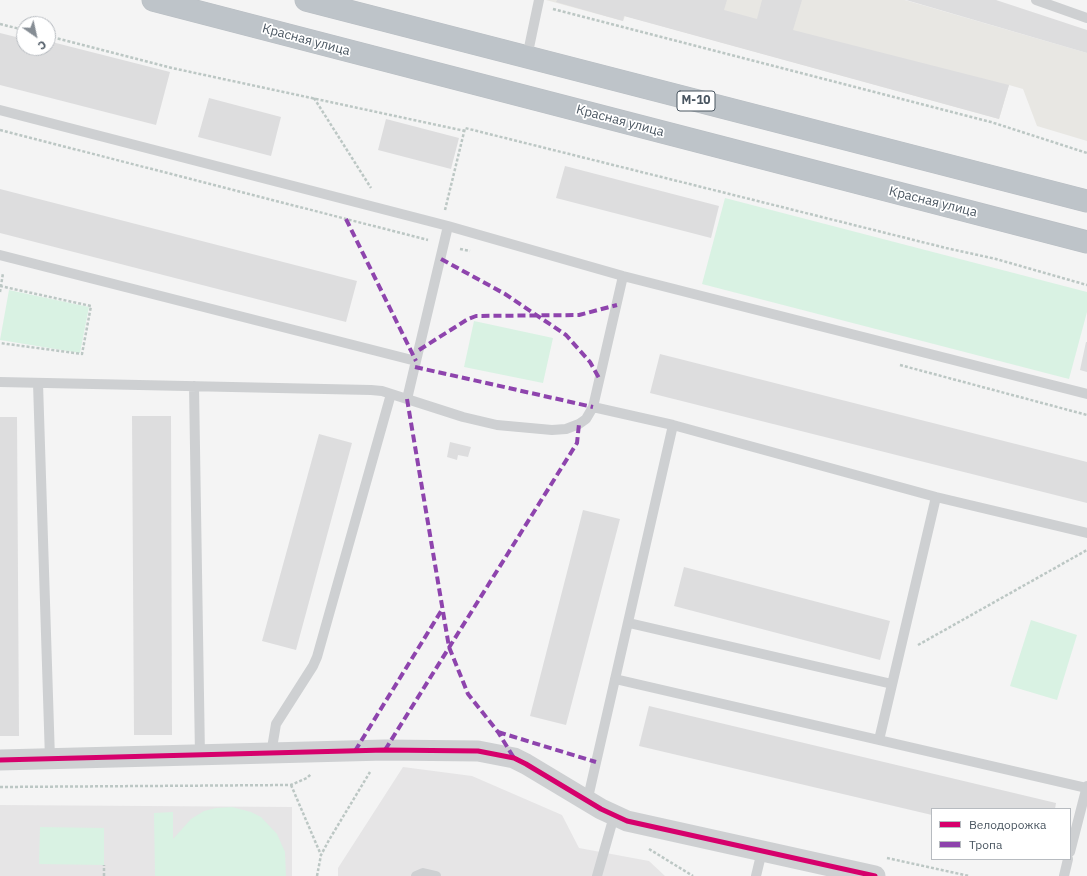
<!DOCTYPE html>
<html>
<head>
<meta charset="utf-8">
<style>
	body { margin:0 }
	#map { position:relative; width:1087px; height:876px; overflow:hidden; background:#f4f4f4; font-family:"IBM Plex Sans",sans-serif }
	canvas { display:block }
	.legend { position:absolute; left:931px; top:808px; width:140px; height:52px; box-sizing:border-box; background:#fff; border:1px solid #b7bbc0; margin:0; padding:5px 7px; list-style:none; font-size:12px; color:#4a5661 }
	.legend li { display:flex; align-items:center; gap:8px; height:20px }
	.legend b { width:20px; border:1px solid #b7bbc0 }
	.north { position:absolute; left:16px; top:16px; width:40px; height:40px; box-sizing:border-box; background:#fff; border:1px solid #b7bbc0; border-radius:50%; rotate:146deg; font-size:11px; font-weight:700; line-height:16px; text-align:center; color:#4a5661 }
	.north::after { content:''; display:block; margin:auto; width:14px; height:18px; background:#868d94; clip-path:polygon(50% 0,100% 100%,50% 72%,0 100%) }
</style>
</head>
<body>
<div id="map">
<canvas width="1087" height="876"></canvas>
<ul class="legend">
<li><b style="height:5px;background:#d6006c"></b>Велодорожка</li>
<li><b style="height:5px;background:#8e44ad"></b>Тропа</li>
</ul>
<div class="north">С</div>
</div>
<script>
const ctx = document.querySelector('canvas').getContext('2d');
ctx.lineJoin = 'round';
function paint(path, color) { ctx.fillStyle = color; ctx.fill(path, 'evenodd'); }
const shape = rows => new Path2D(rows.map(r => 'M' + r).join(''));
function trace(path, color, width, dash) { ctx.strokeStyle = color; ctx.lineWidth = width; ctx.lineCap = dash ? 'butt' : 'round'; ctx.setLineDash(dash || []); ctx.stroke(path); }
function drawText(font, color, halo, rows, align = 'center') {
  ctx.font = font + ' "IBM Plex Sans",sans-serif'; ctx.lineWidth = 3.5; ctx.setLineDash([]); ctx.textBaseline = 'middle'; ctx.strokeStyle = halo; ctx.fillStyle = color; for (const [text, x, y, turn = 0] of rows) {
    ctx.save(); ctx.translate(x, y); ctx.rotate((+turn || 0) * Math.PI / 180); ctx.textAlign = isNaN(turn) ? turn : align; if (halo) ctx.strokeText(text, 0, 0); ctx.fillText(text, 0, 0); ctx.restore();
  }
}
paint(shape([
	[546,0,905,0,1087,53,1087,141,1037,126,1023,89,1009,85,999,119,625,16,623,21]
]), '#e8e7e3');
paint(shape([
	[403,767,472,776,562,815,579,848,649,861,665,876,338,876,338,868],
	[0,805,292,807,292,876,0,876]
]), '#e6e5e6');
paint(shape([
	[725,198,1087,292,1087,312,1069,379,702,284],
	[9,290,89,307,80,353,0,340],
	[474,321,553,338,543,383,464,367],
	[1031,620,1077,635,1057,700,1010,686],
	[232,807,251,812,261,817,277,834,285,852,286,876,155,876,154,813,173,812,173,839,191,819,204,811,216,808],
	[40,827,104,828,104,865,39,864]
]), '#d9f2e3');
paint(shape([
	[557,0,727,0,724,10,757,19,762,0,802,0,793,30,1009,85,999,119,624,16,623,21,556,2],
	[906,0,996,0,1087,30,1087,53],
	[0,33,20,38,21,34,24,35,24,48,48,48,48,41,170,72,156,125,0,85],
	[209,98,281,117,271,156,198,137],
	[386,119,459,138,451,169,378,150],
	[565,166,719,206,711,238,556,198],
	[0,189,357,281,346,322,0,233],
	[1086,342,1087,342,1087,372,1080,370],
	[660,354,1087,462,1087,503,650,393],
	[132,416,171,416,172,735,134,735],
	[0,417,17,417,19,736,0,736],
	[319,434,352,443,296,650,262,641],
	[450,442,471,447,468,457,458,455,457,460,447,457],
	[583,510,620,519,566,725,530,716],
	[684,567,890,621,880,660,674,606],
	[649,706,1056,803,1055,809,932,809,932,815,639,746]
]), '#ddddde');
const highway = shape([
	[153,0,1087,242],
	[306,0,1087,201]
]);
trace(highway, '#b9bec3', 23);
trace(shape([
	[553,9,991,122,1087,153],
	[0,24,24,30],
	[48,36,172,68,465,131],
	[314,98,371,188],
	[0,130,428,240],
	[445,210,465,128,946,248,996,259,1087,285],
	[460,249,470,251],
	[0,286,91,306,82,354,0,343],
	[0,292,3,273],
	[900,365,1087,415],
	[918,645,1087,550],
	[291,785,321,855],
	[0,787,291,785,307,778,311,774],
	[649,849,693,876],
	[887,858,969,876],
	[104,876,104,865],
	[317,876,321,855,329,840,370,772]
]), '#bcc7c4', 2.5, [3, 2]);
trace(shape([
	[1036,0,1087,18],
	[527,57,539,0],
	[0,110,448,226,623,276,1087,394],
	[0,255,416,361],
	[0,382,371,390,382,391,463,417,497,425,552,430,566,429,579,424,586,419,593,407,623,276],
	[38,383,50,759],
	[194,386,200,756],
	[407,399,448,226],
	[593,407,673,425,936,497,1087,533],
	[629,623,892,684],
	[615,679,1086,788],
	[879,740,936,497],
	[271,754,276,724,313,666,317,657,391,394],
	[587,802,673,425],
	[1070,852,1087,786],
	[416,876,423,873,436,876],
	[597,876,614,816],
	[756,876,762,851],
	[1064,876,1068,859]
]), '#ced0d2', 10);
trace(shape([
	[0,760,385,750,478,751,514,758,526,764,601,809,627,821,875,876]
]), '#ced0d2', 21);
trace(highway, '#bec4c9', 22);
trace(shape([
	[346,219,416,361],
	[441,259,505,294,566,335,590,362,599,378],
	[419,350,468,319,476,316,579,315,617,305],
	[415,367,593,407],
	[407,399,449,647,468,694,498,732,514,758],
	[498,732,596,762],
	[385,750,577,443,579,424],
	[355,751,443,608]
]), '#8e44ad', 4, [8, 4]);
trace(shape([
	[0,760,385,750,478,751,514,758,526,764,601,809,627,821,875,876]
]), '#d6006c', 5);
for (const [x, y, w] of [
	[696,101,38]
]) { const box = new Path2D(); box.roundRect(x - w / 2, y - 10, w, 20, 3); ctx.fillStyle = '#fff'; ctx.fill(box); trace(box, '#4a5661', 1); }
drawText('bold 12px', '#4a5661', null, [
	["М-10",696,101]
]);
drawText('13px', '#4a5661', '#fff', [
	["Красная улица",306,40,15],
	["Красная улица",620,121,15],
	["Красная улица",933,202,14]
]);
</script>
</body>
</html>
